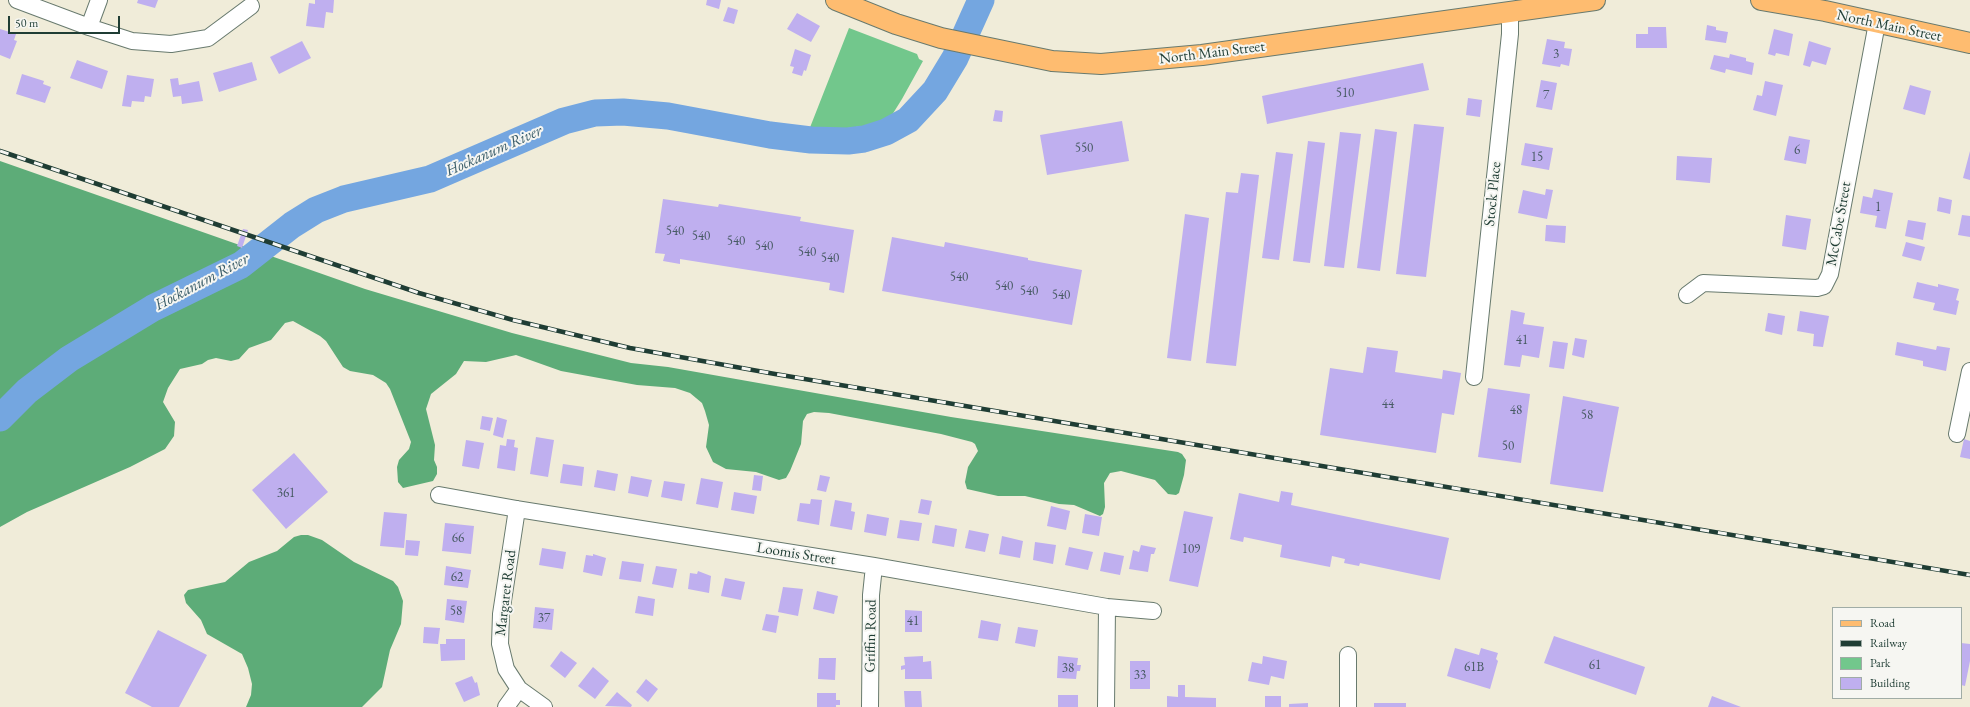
<!DOCTYPE html>
<html>
<head>
<meta charset="utf-8">
<style>
	body { margin:0 }
	#map { position:relative; width:1970px; height:707px; overflow:hidden; background:#f0ecd9; font-family:"EB Garamond",serif }
	canvas { display:block }
	.legend { position:absolute; left:1832px; top:607px; width:130px; height:92px; box-sizing:border-box; background:#f6f6f2; border:1px solid #a0aca6; margin:0; padding:5px 7px; list-style:none; font-size:12px; color:#1f3d34 }
	.legend li { display:flex; align-items:center; gap:8px; height:20px }
	.legend b { width:20px; border:1px solid #a0aca6 }
	.scale { position:absolute; left:8px; top:16px; width:112px; height:18px; box-sizing:border-box; border:2px solid #1f3d34; border-top:0; padding-left:5px; font-size:12px; line-height:14px; white-space:nowrap; color:#1f3d34; -webkit-text-stroke:3px #f6f6f2; paint-order:stroke }
</style>
</head>
<body>
<div id="map">
<canvas width="1970" height="707"></canvas>
<ul class="legend">
<li><b style="height:5px;background:#febc70"></b>Road</li>
<li><b style="height:5px;background:#1f3d34"></b>Railway</li>
<li><b style="height:11px;background:#72c78c"></b>Park</li>
<li><b style="height:11px;background:#bfafef"></b>Building</li>
</ul>
<div class="scale">50 m</div>
</div>
<script>
const ctx = document.querySelector('canvas').getContext('2d');
ctx.lineJoin = 'round';
function paint(path, color) { ctx.fillStyle = color; ctx.fill(path, 'evenodd'); }
const shape = rows => new Path2D(rows.map(r => 'M' + r).join(''));
function trace(path, color, width, dash) { ctx.strokeStyle = color; ctx.lineWidth = width; ctx.lineCap = dash ? 'butt' : 'round'; ctx.setLineDash(dash || []); ctx.stroke(path); }
function drawText(font, color, halo, rows, align = 'center') {
  ctx.font = font + ' "EB Garamond",serif'; ctx.lineWidth = 4; ctx.setLineDash([]); ctx.textBaseline = 'middle'; ctx.strokeStyle = halo; ctx.fillStyle = color; for (const [text, x, y, turn = 0] of rows) {
    ctx.save(); ctx.translate(x, y); ctx.rotate((+turn || 0) * Math.PI / 180); ctx.textAlign = isNaN(turn) ? turn : align; if (halo) ctx.strokeText(text, 0, 0); ctx.fillText(text, 0, 0); ctx.restore();
  }
}
paint(shape([
	[849,28,917,54,919,59,923,61,902,99,887,123,840,129,809,130]
]), '#72c78c');
paint(shape([
	[0,161,365,289,512,333,631,363,668,367,951,417,1178,452,1182,454,1186,460,1184,475,1179,493,1176,495,1168,494,1155,480,1121,471,1110,473,1104,483,1105,507,1103,514,1100,516,1074,505,1059,504,1025,496,998,496,967,489,965,482,968,467,978,451,975,444,972,442,941,434,829,413,814,412,807,414,803,421,801,444,790,471,786,478,779,480,756,472,726,469,713,462,706,447,709,425,705,411,702,403,690,393,675,388,637,385,561,371,516,355,486,362,464,361,456,374,431,394,426,409,435,445,434,460,437,467,437,474,433,481,403,488,398,482,397,467,399,460,409,449,411,442,390,389,386,383,373,375,350,371,343,367,326,341,320,336,293,321,285,323,271,340,249,348,239,359,231,361,216,358,208,360,202,364,180,369,168,388,163,402,175,422,174,436,165,449,130,467,27,512,0,527],
	[301,535,308,535,322,540,354,562,393,581,398,587,403,601,401,624,390,650,382,687,362,707,246,707,251,695,252,684,248,668,242,654,207,634,201,620,186,603,184,595,188,590,225,582,249,562,277,551,294,537]
]), '#5dac78');
trace(shape([
	[0,418,27,391,69,359,153,308,241,265,292,225,316,210,344,199,430,179,564,121,595,113,623,112,668,116,770,135,811,140,848,141,864,139,886,132,908,120,935,91,955,58,981,0]
]), '#74a6e0', 27);
paint(shape([
	[138,0,158,0,155,8,137,3],
	[315,0,334,0,333,13,326,12,324,28,306,26,309,3,315,4],
	[707,0,721,0,719,9,706,5],
	[728,7,738,10,734,24,723,21],
	[797,13,820,26,811,42,787,29],
	[1707,25,1716,27,1716,30,1728,32,1726,43,1705,40],
	[1648,27,1666,27,1667,48,1636,48,1636,34,1648,34],
	[0,29,16,34,14,40,17,41,10,59,0,55],
	[1774,29,1793,34,1789,56,1776,53,1775,56,1768,54],
	[1547,39,1565,42,1564,48,1572,49,1569,66,1561,64,1560,67,1542,64],
	[302,41,311,58,279,74,270,57],
	[1809,41,1831,48,1826,65,1812,61,1810,67,1803,65],
	[795,49,811,55,806,71,804,70,802,76,792,73,794,67,790,66],
	[1730,54,1746,58,1746,61,1754,63,1752,75,1726,69,1725,73,1710,69,1714,55,1729,58],
	[77,60,108,71,102,89,70,78],
	[252,62,257,80,219,92,213,73],
	[1423,63,1429,90,1267,124,1262,96],
	[22,74,44,81,43,84,51,87,45,103,16,94],
	[127,75,154,79,151,97,145,96,144,102,132,101,131,107,122,106],
	[178,78,179,85,199,81,203,101,182,104,181,96,173,97,170,79],
	[1541,80,1557,83,1552,110,1536,107],
	[1765,81,1783,85,1776,116,1753,110,1757,95,1762,96],
	[1910,85,1931,91,1925,115,1903,109],
	[1468,98,1482,100,1480,117,1466,115],
	[995,110,1003,111,1002,122,993,121],
	[1122,121,1129,161,1047,175,1040,135],
	[1414,124,1444,127,1426,277,1396,274],
	[1375,129,1397,132,1380,271,1357,268],
	[1340,132,1361,134,1344,268,1324,266],
	[1789,136,1810,140,1806,164,1784,160],
	[1308,141,1325,143,1310,263,1293,261],
	[1525,143,1553,148,1549,170,1521,165],
	[1970,151,1970,180,1963,178],
	[1276,152,1293,154,1279,260,1262,258],
	[1677,156,1712,158,1710,183,1676,180],
	[1241,173,1259,175,1236,366,1206,363,1226,192,1238,193],
	[1546,189,1553,190,1547,219,1518,213,1523,190,1545,195],
	[1874,189,1893,193,1886,229,1875,227,1877,216,1860,213,1863,196,1872,198],
	[1939,197,1952,200,1950,214,1937,211],
	[663,199,718,207,719,204,801,217,800,221,854,230,844,293,829,290,830,283,680,259,680,264,663,261,665,254,655,253],
	[1185,214,1209,218,1191,361,1167,358],
	[1786,215,1811,219,1806,250,1782,246],
	[1962,215,1970,216,1970,237,1958,235],
	[1908,220,1926,223,1923,240,1905,236],
	[1546,225,1566,226,1565,243,1545,241],
	[243,229,248,230,242,248,237,246],
	[892,237,944,247,945,242,1028,258,1028,260,1082,270,1072,325,882,291],
	[1906,242,1925,247,1921,261,1902,256],
	[1917,282,1938,287,1938,284,1959,289,1956,300,1959,301,1956,315,1933,310,1935,303,1913,298],
	[1511,310,1525,313,1523,324,1544,327,1539,358,1522,355,1520,367,1504,365],
	[1800,311,1829,316,1823,347,1813,346,1814,334,1797,331],
	[1768,313,1785,316,1782,335,1765,331],
	[1575,338,1587,340,1584,358,1572,355],
	[1553,341,1568,343,1564,369,1549,367],
	[1897,342,1936,350,1937,346,1950,348,1946,371,1923,366,1923,361,1895,355],
	[1367,347,1398,351,1395,372,1442,379,1443,370,1461,373,1454,415,1442,413,1436,453,1320,435,1330,368,1363,373],
	[1488,388,1530,394,1521,463,1478,457],
	[1563,396,1619,407,1603,492,1550,484],
	[482,416,493,418,490,431,480,429],
	[497,417,507,420,503,438,493,435],
	[536,437,554,440,548,477,530,474],
	[507,439,515,440,514,447,518,448,515,471,497,468,500,445,506,446],
	[1964,439,1970,441,1970,459,1960,457],
	[466,440,484,443,479,469,462,466],
	[294,453,328,492,286,529,252,490],
	[563,464,584,467,582,486,560,483],
	[597,470,618,474,615,491,594,487],
	[754,475,763,476,761,491,752,490],
	[820,475,830,477,826,492,817,490],
	[631,476,652,480,648,497,628,493],
	[701,478,723,482,718,508,696,504],
	[664,481,685,484,682,501,661,497],
	[1281,491,1293,493,1291,505,1449,538,1440,580,1360,563,1359,566,1344,563,1345,559,1332,556,1330,567,1280,557,1282,545,1244,537,1243,542,1230,539,1239,493,1279,502],
	[734,492,757,496,754,514,731,510],
	[811,499,822,500,819,525,797,521,800,503,810,504],
	[921,499,932,501,929,515,918,513],
	[835,500,852,503,851,511,855,512,852,530,830,526],
	[1051,506,1070,511,1066,530,1047,526],
	[1184,511,1213,517,1198,587,1169,581],
	[384,512,407,514,404,548,380,546],
	[867,514,889,518,886,536,864,532],
	[1085,514,1102,517,1099,536,1082,533],
	[900,520,922,523,919,541,897,538],
	[445,523,474,526,471,554,442,551],
	[935,525,957,529,954,547,932,543],
	[969,530,989,534,985,552,965,548],
	[1002,536,1023,541,1020,558,999,554],
	[406,540,420,541,418,556,405,555],
	[1035,542,1056,545,1053,564,1033,560],
	[1141,545,1156,548,1154,554,1151,554,1148,572,1129,569,1133,550,1139,552],
	[1069,547,1093,552,1088,570,1065,565],
	[542,548,566,552,563,569,539,565],
	[1104,552,1124,556,1120,575,1100,571],
	[593,554,606,558,602,576,583,572,586,555,593,556],
	[622,561,644,564,641,582,619,579],
	[446,566,471,570,468,588,444,585],
	[656,566,677,569,673,588,652,584],
	[698,571,711,576,709,593,688,589,690,573,697,574],
	[725,578,745,582,741,600,721,596],
	[783,587,803,589,798,616,778,612],
	[817,591,838,596,834,614,813,609],
	[638,596,655,599,653,616,635,613],
	[447,599,467,601,464,623,445,620],
	[535,607,554,609,552,630,533,628],
	[905,610,922,611,922,632,905,632],
	[766,614,779,616,776,633,762,630],
	[981,620,1001,624,998,641,978,638],
	[424,627,440,628,438,644,423,643],
	[1018,627,1038,630,1035,647,1015,643],
	[158,630,207,655,179,707,152,707,125,693],
	[1554,636,1645,667,1636,695,1544,663],
	[446,639,465,639,465,660,441,661,440,644,446,644],
	[1961,643,1970,644,1970,661,1965,686,1961,685],
	[1455,648,1479,655,1481,648,1498,653,1496,659,1498,661,1490,689,1447,676],
	[561,651,577,663,565,678,550,666],
	[923,656,923,662,931,661,932,679,905,679,905,669,901,670,901,666,905,665,904,657],
	[1058,656,1078,658,1077,665,1081,665,1080,671,1077,671,1076,679,1057,678],
	[1263,656,1287,661,1284,679,1271,676,1269,685,1248,681,1252,662,1262,664],
	[819,658,836,658,835,680,818,679],
	[1130,661,1150,661,1150,689,1130,689],
	[593,667,609,681,595,699,578,686],
	[472,676,475,683,477,682,480,695,464,702,455,683],
	[646,679,658,689,648,702,636,692],
	[1178,685,1185,685,1185,697,1216,698,1216,707,1167,707,1167,696,1178,697],
	[904,691,921,691,922,707,905,707],
	[617,692,632,705,631,707,605,706],
	[817,693,836,693,836,700,840,700,840,705,836,705,836,707,817,707],
	[1058,695,1078,695,1078,707,1058,707],
	[1265,696,1281,696,1281,707,1265,707],
	[1712,696,1741,707,1708,707],
	[1308,703,1308,707,1289,707,1289,704],
	[1374,703,1406,703,1406,707,1374,707]
]), '#bfafef');
const minor = shape([
	[17,0,89,27,132,41,171,44,208,38,251,6],
	[89,27,99,0],
	[1687,295,1703,283,1817,288,1824,286,1830,274,1877,23],
	[1474,377,1510,34,1510,11],
	[1957,434,1970,371],
	[439,495,517,509,874,566,1107,607,1153,611],
	[517,509,501,614,500,644,506,669,519,689,544,707],
	[506,707,519,689],
	[870,707,871,595,874,566],
	[1106,707,1107,607],
	[1348,707,1348,655]
]);
const major = shape([
	[836,0,896,24,941,38,1052,61,1101,64,1202,55,1595,0],
	[1761,0,1825,11,1970,43]
]);
trace(minor, '#687a6e', 18);
trace(major, '#687a6e', 22);
trace(minor, '#fff', 16);
trace(major, '#febc70', 20);
const rail = shape([
	[0,151,419,293,513,320,630,348,775,374,1970,575]
]);
trace(rail, '#1f3d34', 4.5);
trace(rail, '#f6f6f2', 3, [9]);
drawText('13px', '#475a63', null, [
	["3",1556,54],
	["510",1345,93],
	["7",1546,95],
	["550",1084,148],
	["6",1797,150],
	["15",1537,157],
	["1",1878,207],
	["540",675,231],
	["540",701,236],
	["540",736,241],
	["540",764,246],
	["540",807,252],
	["540",830,258],
	["540",959,277],
	["540",1004,286],
	["540",1029,291],
	["540",1061,295],
	["41",1522,340],
	["44",1388,404],
	["48",1516,410],
	["58",1587,415],
	["50",1508,446],
	["361",286,493],
	["66",458,538],
	["109",1191,549],
	["62",457,577],
	["58",456,611],
	["37",544,618],
	["41",913,621],
	["61",1595,665],
	["61B",1474,667],
	["38",1068,668],
	["33",1140,675]
]);
drawText('15px', '#1f3d34', '#f6f6f2', [
	["North Main Street",1889,26,12],
	["North Main Street",1212,53,-7],
	["Stock Place",1493,194,-84],
	["McCabe Street",1839,224,-80],
	["Loomis Street",796,554,9],
	["Margaret Road",506,593,-83],
	["Griffin Road",871,636,-89]
]);
drawText('italic 16px', '#395c68', '#f6f6f2', [
	["Hockanum River",494,151,-24],
	["Hockanum River",202,282,-28]
]);
</script>
</body>
</html>
